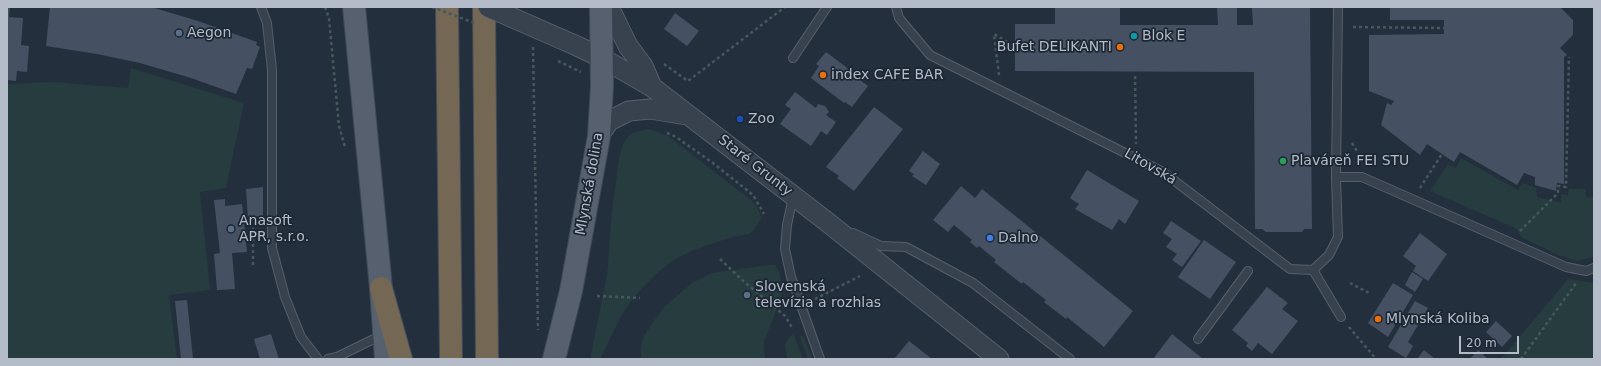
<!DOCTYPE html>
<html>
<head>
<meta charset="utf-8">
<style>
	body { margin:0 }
	#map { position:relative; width:1601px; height:366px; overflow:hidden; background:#242f3e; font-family:"DejaVu Sans",sans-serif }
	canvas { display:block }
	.frame { position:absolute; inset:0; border:8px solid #b4bcc9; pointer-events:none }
	.scale { position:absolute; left:1459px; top:336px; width:60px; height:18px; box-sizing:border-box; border:2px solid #b4bcc9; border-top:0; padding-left:5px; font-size:12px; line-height:14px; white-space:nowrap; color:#b4bcc9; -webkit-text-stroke:3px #1d2633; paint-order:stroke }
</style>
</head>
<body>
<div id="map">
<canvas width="1601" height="366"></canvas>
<div class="frame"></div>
<div class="scale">20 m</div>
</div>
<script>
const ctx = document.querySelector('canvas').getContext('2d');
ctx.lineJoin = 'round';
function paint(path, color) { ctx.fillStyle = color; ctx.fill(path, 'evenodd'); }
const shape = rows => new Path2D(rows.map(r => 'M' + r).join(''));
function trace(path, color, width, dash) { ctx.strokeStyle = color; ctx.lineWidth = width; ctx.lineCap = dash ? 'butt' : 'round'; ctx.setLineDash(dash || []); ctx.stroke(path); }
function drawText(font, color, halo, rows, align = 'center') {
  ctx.font = font + ' "DejaVu Sans",sans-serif'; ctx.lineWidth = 3.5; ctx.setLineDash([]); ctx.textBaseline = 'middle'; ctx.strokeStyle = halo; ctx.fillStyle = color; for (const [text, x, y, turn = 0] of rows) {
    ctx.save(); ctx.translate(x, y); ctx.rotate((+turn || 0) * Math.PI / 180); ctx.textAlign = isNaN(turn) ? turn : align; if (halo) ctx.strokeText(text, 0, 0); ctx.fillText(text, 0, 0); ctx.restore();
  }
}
paint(shape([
	[131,68,244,103,226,188,200,192,210,290,169,295,177,359,7,359,7,84,52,82,128,88],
	[649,129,668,136,751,200,757,206,761,218,754,230,749,234,729,238,691,251,672,261,657,273,643,287,631,301,621,316,600,359,590,359,607,275,612,211,619,159,622,146,626,139,632,133],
	[1461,158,1518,190,1523,183,1536,188,1537,197,1561,203,1561,194,1568,195,1569,189,1586,189,1586,197,1594,197,1594,257,1576,261,1556,254,1521,237,1517,229,1430,191,1448,164,1456,168],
	[769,265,775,265,779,271,783,289,778,306,764,341,765,359,641,359,641,347,643,338,653,322,665,306,692,283,712,273],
	[1568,279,1594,283,1594,359,1501,359],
	[794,334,794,335,803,359,787,359,785,345,789,337],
	[799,335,804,337,812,359,808,359]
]), '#263c3f');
paint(shape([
	[7,7,10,7,9,17,23,18,21,45,29,46,27,72,17,71,16,81,7,80],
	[50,7,151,7,198,21,257,42,256,45,260,47,252,69,247,68,236,94,191,78,140,63,97,54,46,46],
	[1055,7,1120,7,1120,25,1218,25,1217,7,1237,7,1237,25,1253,25,1252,7,1310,7,1312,229,1304,229,1302,232,1266,232,1262,229,1255,229,1254,72,1015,71,1015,24,1055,24],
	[1390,7,1560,7,1573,20,1573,35,1560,48,1567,55,1564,57,1564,184,1557,183,1556,191,1535,185,1535,177,1524,173,1517,185,1460,152,1454,162,1427,144,1420,155,1381,125,1387,103,1391,105,1394,101,1369,91,1369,35,1444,34,1444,20,1390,20],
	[675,13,699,31,687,46,664,29],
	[826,52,862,79,860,80,868,86,852,107,845,102,844,103,811,78,819,66,816,64],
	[795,92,816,108,818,104,825,106,829,112,826,115,836,122,827,135,821,131,811,146,780,124,791,109,785,105],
	[874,107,903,129,854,191,837,178,839,176,826,167],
	[923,151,940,164,926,185,912,176,914,174,909,171],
	[1087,170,1139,201,1125,224,1119,219,1112,230,1075,209,1079,204,1070,198],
	[961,186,975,198,982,189,1133,311,1104,347,1067,317,1066,319,1044,302,1046,300,1023,282,1022,284,994,262,996,260,979,246,977,248,970,242,972,240,954,225,948,232,933,220],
	[263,187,263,216,248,218,246,189],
	[225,199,225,206,242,204,247,252,232,253,235,289,218,290,217,290,214,254,220,253,214,200],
	[1171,221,1201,241,1182,267,1172,260,1177,254,1166,247,1172,239,1163,233],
	[1420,233,1447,254,1428,281,1413,271,1416,266,1403,256],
	[1204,240,1236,262,1210,299,1178,277],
	[1412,272,1423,279,1415,292,1405,285],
	[1393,283,1413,295,1388,337,1368,323],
	[1267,287,1288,303,1282,309,1298,321,1272,354,1258,343,1252,351,1246,346,1248,343,1232,330],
	[187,300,193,359,181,359,175,301],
	[1415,301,1428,308,1408,342,1413,346,1406,358,1388,347],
	[1496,321,1512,336,1502,347,1486,332],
	[271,334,279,359,260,359,254,339],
	[1172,334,1203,359,1153,359],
	[909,341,932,359,894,359],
	[1424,350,1435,359,1417,359],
	[1478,350,1488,359,1470,359]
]), '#455162');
const service = shape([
	[261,7,267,23,272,70,272,248,285,297,301,337,318,359],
	[896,7,899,18,930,55,1163,172,1290,269,1313,270],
	[793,58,827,7],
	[1336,177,1362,177,1566,267,1586,271,1594,268],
	[793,197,787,225,785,249,791,277,820,359],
	[853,233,881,246,906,247,973,283,1070,359],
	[1313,270,1329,255,1338,237,1336,177,1338,7],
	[1313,270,1341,317],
	[1198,339,1248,271],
	[328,359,337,357,382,335]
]);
const tertiary = shape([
	[609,7,628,46,643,66,652,87],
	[577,46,602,58,652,87,826,221,999,359],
	[599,136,609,121,629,111,650,109,687,115]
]);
const primary = shape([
	[354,7,381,288,386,359],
	[554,359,571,291,599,136,602,86,601,7]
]);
const motorway = shape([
	[447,7,451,359],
	[484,7,487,359],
	[381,288,401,359]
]);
trace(service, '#565f6c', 10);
trace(tertiary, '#565f6c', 21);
trace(primary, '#414a57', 24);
trace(motorway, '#434c59', 24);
trace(shape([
	[325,7,329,18,339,126,345,147],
	[1353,27,1444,28],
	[533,47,538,330],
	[664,64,688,81,785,7],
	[999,75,994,34,1015,47],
	[1135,76,1136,144],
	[667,133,676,137,713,163,753,195,764,214],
	[1352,143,1364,163],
	[1420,188,1442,154],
	[1520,231,1558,193,1558,186,1566,187,1569,57],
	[720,259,741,279,785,316,793,329],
	[253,265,253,228],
	[1350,283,1371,294],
	[597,296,640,298],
	[815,299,860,276],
	[1349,327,1376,359],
	[1521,359,1577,282]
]), '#44595c', 2.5, [3, 3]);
trace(service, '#38414e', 8);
trace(tertiary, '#38414e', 19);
trace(primary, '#56606e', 22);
trace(motorway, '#746855', 22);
const tertiaryBridge = shape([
	[488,7,577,46]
]);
trace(tertiaryBridge, '#565f6c', 21, []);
trace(shape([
	[432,7,477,24],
	[558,61,581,72]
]), '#44595c', 2.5, [3, 3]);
trace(tertiaryBridge, '#38414e', 19);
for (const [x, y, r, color] of [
	[179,33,4,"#5c6f8a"],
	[1134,36,4,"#0f9aa8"],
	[1120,47,4,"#e8710a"],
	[823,75,4,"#e8710a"],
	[740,119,4,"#1a4fb4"],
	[1283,161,4,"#2e9e5b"],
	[231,229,4,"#5c6f8a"],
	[990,238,4,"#3f7fe0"],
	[747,295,4,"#5c6f8a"],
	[1378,319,4,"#e8710a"]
]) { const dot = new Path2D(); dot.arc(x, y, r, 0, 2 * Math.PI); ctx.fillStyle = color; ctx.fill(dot); trace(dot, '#1d2633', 1.5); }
drawText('14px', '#b4bcc9', '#1d2633', [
	["Aegon",187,33],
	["Blok E",1142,36],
	["Bufet DELIKANTI",1112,47,"right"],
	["index CAFE BAR",831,75],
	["Zoo",748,119],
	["Plaváreň FEI STU",1291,161],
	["Anasoft",239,221],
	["APR, s.r.o.",239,237],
	["Dalno",998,238],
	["Slovenská",755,287],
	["televízia a rozhlas",755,303],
	["Mlynská Koliba",1386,319]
], 'left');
drawText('14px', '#b4bcc9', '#1d2633', [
	["Staré Grunty",755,166,38],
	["Litovská",1150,167,30],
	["Mlynská dolina",590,184,-80]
]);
</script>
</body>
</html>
